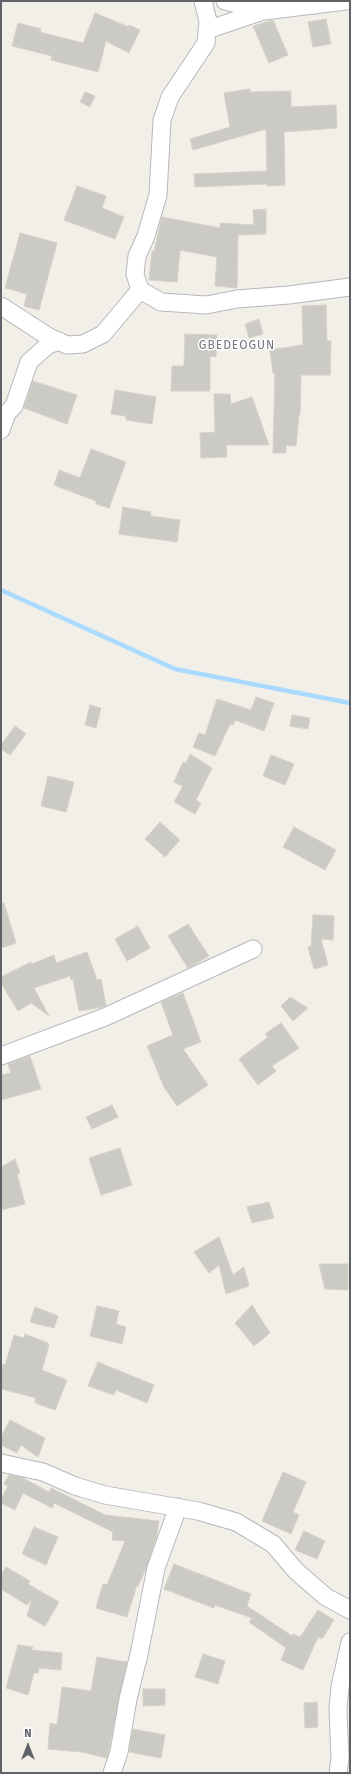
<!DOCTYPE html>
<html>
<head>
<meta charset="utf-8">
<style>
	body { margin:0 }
	#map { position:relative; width:351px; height:1774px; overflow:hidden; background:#f1efe8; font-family:"Fira Sans",sans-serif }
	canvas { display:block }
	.frame { position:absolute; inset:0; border:2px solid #5f6368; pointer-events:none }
	.north { position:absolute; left:8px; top:1726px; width:40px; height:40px; -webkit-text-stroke:3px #fff; paint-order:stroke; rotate:0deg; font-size:11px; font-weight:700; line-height:16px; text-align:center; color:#5f6368 }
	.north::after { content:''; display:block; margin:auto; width:14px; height:18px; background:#5f6368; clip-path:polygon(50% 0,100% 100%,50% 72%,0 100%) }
</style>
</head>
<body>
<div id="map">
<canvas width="351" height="1774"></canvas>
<div class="frame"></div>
<div class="north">N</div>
</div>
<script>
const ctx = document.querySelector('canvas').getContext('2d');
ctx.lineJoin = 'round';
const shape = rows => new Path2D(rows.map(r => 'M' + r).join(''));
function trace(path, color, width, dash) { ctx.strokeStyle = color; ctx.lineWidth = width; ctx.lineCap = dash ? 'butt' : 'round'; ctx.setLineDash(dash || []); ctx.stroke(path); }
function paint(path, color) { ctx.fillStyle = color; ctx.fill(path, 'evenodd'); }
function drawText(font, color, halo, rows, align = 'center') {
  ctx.font = font + ' "Fira Sans",sans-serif'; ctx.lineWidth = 3; ctx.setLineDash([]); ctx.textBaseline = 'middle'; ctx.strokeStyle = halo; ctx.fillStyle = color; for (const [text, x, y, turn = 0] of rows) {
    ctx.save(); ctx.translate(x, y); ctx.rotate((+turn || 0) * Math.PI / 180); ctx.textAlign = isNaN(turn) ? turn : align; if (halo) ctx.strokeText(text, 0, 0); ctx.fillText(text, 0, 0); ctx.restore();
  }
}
trace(shape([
	[1,590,175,669,350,703]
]), '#aadaff', 4.5);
const building = shape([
	[95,13,129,27,129,25,140,30,129,53,106,41,98,72,51,60,52,56,12,46,18,23,41,29,40,32,83,43,95,13],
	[326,19,331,44,313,47,308,22,326,19],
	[273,20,288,55,269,63,253,26,273,20],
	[250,89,250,92,291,91,291,107,336,105,337,128,284,132,285,185,267,186,267,184,195,187,194,174,267,171,266,129,193,150,190,139,230,127,224,93,250,89],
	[85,92,95,96,90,107,80,102,85,92],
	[77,186,106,196,102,208,124,217,115,239,64,220,77,186],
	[266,209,266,234,238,235,237,288,215,286,217,257,180,250,177,282,149,280,152,251,154,251,162,217,220,228,220,223,254,225,253,210,266,209],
	[20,233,57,243,39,310,24,306,27,294,5,288,20,233],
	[326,305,327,341,331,341,330,375,301,375,300,415,299,415,296,446,286,445,286,453,273,453,275,373,273,373,270,350,303,345,302,306,326,305],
	[259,319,263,334,249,338,245,324,259,319],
	[185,334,217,335,216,357,210,356,210,391,171,391,172,366,184,366,185,334],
	[33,381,77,395,67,424,24,408,33,381],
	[115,390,156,397,152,424,126,420,126,416,111,414,115,390],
	[214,394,230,394,231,404,252,397,269,445,226,445,227,457,201,458,200,433,215,432,214,394],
	[91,449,126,462,109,508,96,504,96,501,54,485,59,470,80,478,91,449],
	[123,507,151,512,150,516,180,520,177,542,119,534,123,507],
	[256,697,274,703,264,731,235,720,233,725,230,724,215,756,193,747,199,733,205,735,217,699,251,710,256,697],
	[90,705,101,708,96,728,85,725,90,705],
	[292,715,310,718,308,729,290,726,292,715],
	[15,726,26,734,10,755,1,749,1,745,15,726],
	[190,754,212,768,196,800,201,803,195,814,174,802,183,786,174,782,183,762,186,763,190,754],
	[271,755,294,764,285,785,263,776,271,755],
	[48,776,74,782,66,812,41,806,48,776],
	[160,822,180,840,165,857,145,839,160,822],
	[294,827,336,850,325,870,283,847,294,827],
	[1,903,4,903,16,943,1,948,1,903],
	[313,915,334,916,333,940,321,939,328,965,314,969,308,947,311,946,313,915],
	[188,924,209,956,188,968,168,936,188,924],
	[138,926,150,948,127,961,115,939,138,926],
	[87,952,97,980,101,979,106,1006,102,1007,79,1011,73,979,71,980,70,976,34,988,49,1016,31,1003,18,1011,1,983,1,977,31,962,32,964,54,955,56,963,87,952],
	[183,993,201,1042,183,1049,208,1085,177,1106,164,1087,147,1046,173,1035,161,1002,183,993],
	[290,997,308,1008,293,1021,281,1006,290,997],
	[281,1023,299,1048,272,1066,276,1071,258,1085,239,1059,268,1037,265,1034,281,1023],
	[30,1056,41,1089,1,1100,1,1075,11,1073,8,1064,30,1056],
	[112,1105,118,1117,92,1129,86,1117,112,1105],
	[120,1148,132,1185,101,1195,89,1158,120,1148],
	[15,1159,20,1173,17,1174,25,1204,1,1210,1,1167,15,1159],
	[269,1202,274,1218,252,1223,247,1207,269,1202],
	[219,1237,233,1275,244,1267,249,1286,226,1294,219,1265,209,1273,194,1252,219,1237],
	[319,1264,348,1264,348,1290,325,1289,319,1264],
	[252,1305,270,1333,254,1346,235,1323,252,1305],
	[97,1306,119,1311,116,1324,126,1327,122,1344,90,1336,97,1306],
	[35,1307,58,1316,54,1328,30,1322,35,1307],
	[25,1334,48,1343,47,1344,49,1345,42,1370,67,1380,55,1410,35,1403,36,1398,1,1389,1,1364,5,1365,14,1335,24,1338,25,1334],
	[98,1362,154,1385,147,1403,116,1390,114,1395,88,1386,98,1362],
	[10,1420,45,1438,38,1457,21,1445,17,1453,1,1445,1,1437,10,1420],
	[283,1472,306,1482,293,1512,299,1515,291,1534,262,1521,283,1472],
	[9,1475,21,1477,49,1492,51,1488,105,1515,159,1521,157,1535,146,1569,138,1586,137,1585,127,1617,96,1608,103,1584,107,1585,125,1541,112,1540,113,1532,54,1503,52,1508,23,1493,15,1510,1,1503,1,1499,8,1486,4,1484,9,1475],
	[34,1527,58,1537,46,1565,22,1554,34,1527],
	[304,1531,325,1541,317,1559,295,1550,304,1531],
	[174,1564,251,1594,247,1606,292,1636,293,1634,300,1637,318,1610,334,1620,322,1639,318,1637,303,1670,281,1660,286,1648,249,1622,252,1618,215,1605,214,1608,164,1589,174,1564],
	[6,1567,30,1581,28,1584,59,1602,45,1626,27,1616,32,1598,27,1605,1,1589,1,1575,6,1567],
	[18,1645,33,1647,31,1650,62,1653,61,1670,39,1668,38,1673,34,1673,28,1695,6,1688,18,1645],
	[203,1654,225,1661,218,1684,195,1677,203,1654],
	[97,1657,127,1662,107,1758,81,1752,48,1749,50,1723,57,1725,62,1687,91,1691,97,1657],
	[143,1689,165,1689,165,1705,143,1706,143,1689],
	[317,1702,318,1727,305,1728,304,1703,317,1702],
	[133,1729,165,1735,161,1758,129,1752,133,1729]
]);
paint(building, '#cccac5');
trace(building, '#d6d1c6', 1);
const street = shape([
	[203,1,208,21,206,43,170,97,162,120,158,195,146,236,137,256,135,274,140,290,161,302,206,305,237,299,289,295,350,287],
	[225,1,264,11,346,1],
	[207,30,263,11],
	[1,306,49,337,67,345,83,344,103,334,140,290],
	[1,430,7,413,14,406,29,362,48,345,59,341],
	[1,1056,105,1017,253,949],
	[1,1463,43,1472,75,1486,105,1495,198,1511,236,1522,273,1544,296,1571,326,1597,350,1610],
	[112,1773,119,1752,128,1699,139,1654,156,1568,178,1507],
	[338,1773,340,1758,338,1709,340,1687,350,1642]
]);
trace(street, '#b5b8bc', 19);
trace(street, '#fff', 17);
ctx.letterSpacing = '1px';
drawText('12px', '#70757a', '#fff', [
	["GBEDEOGUN",237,346]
]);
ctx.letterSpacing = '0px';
</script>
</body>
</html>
